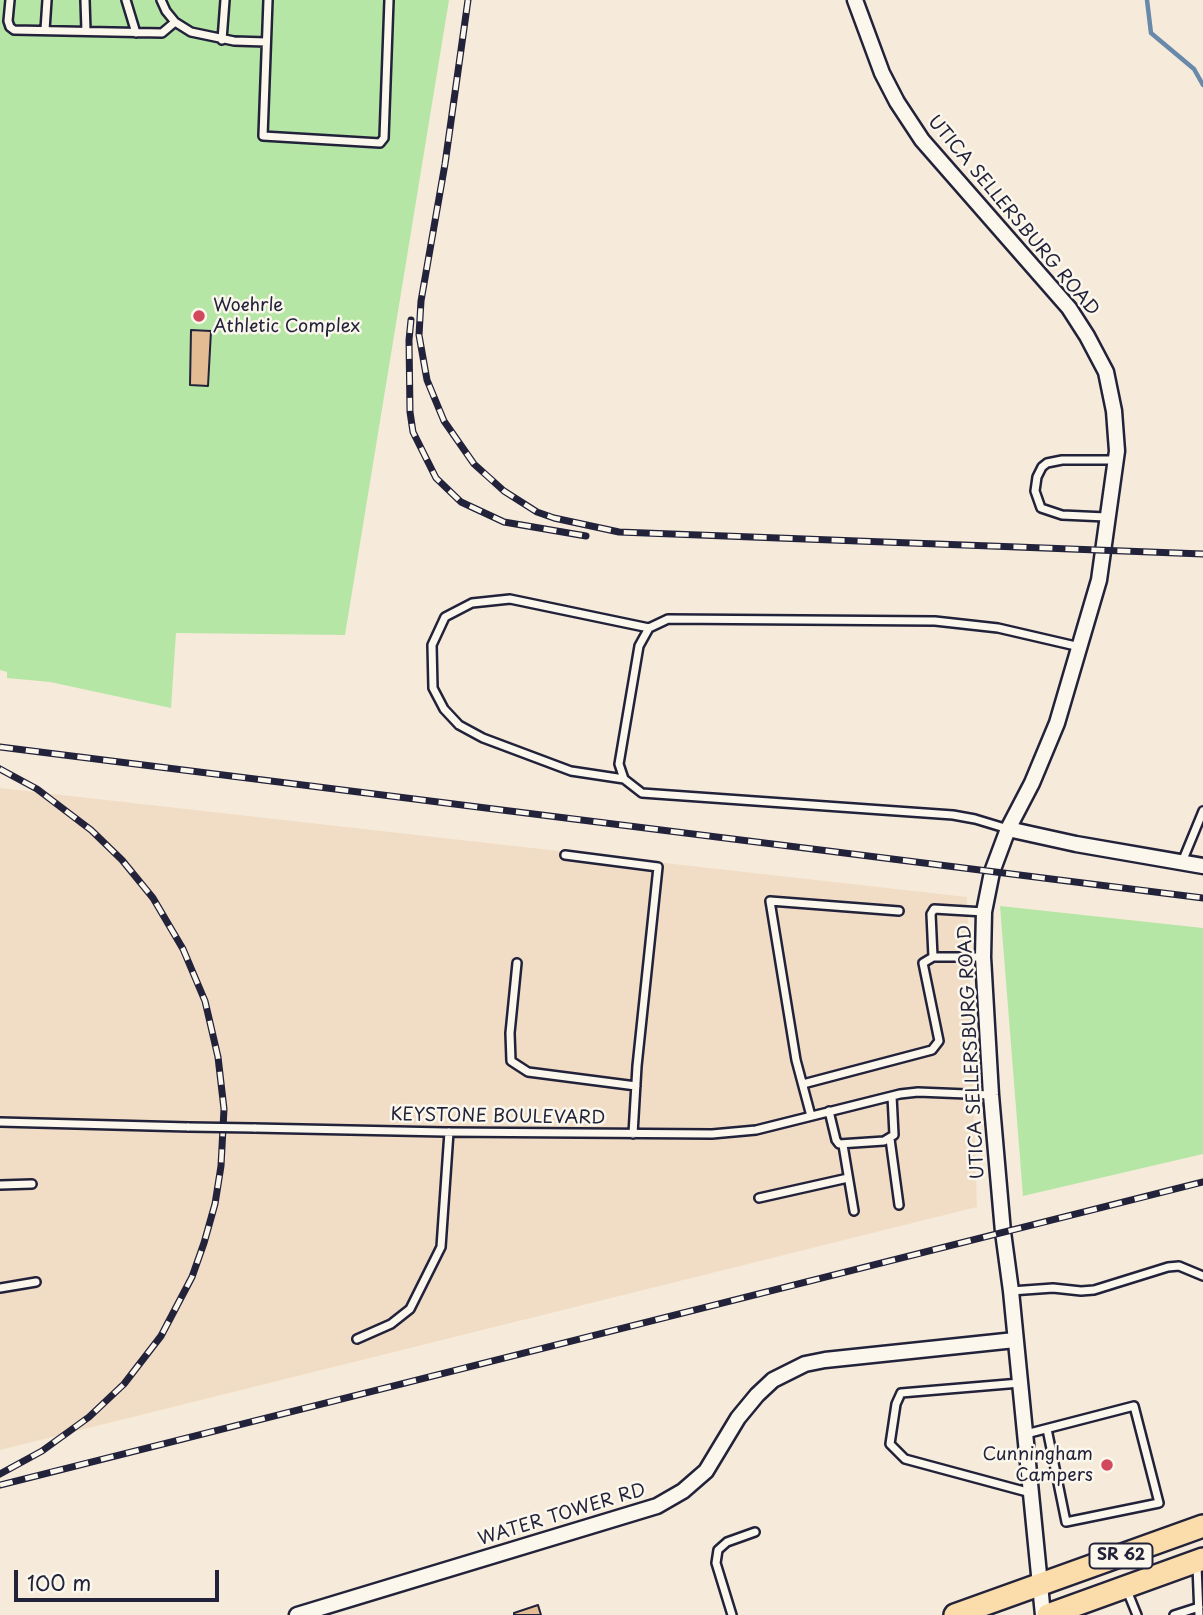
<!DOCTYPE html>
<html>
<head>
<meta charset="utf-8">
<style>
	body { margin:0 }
	#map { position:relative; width:1203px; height:1615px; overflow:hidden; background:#f6ebda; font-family:"Playpen Sans",sans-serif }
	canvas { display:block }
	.scale { position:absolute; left:14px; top:1570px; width:205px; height:32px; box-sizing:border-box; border:4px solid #22223b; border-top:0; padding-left:9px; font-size:21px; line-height:24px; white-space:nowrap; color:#22223b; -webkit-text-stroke:5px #fbf7ec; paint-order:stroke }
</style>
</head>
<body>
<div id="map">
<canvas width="1203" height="1615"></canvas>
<div class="scale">100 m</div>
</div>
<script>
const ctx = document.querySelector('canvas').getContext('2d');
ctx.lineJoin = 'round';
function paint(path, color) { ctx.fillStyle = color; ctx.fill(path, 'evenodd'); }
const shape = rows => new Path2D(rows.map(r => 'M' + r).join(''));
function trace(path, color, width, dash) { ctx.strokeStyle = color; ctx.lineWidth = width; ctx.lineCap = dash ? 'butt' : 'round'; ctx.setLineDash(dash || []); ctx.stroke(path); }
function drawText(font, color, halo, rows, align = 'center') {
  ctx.font = font + ' "Playpen Sans",sans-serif'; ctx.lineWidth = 5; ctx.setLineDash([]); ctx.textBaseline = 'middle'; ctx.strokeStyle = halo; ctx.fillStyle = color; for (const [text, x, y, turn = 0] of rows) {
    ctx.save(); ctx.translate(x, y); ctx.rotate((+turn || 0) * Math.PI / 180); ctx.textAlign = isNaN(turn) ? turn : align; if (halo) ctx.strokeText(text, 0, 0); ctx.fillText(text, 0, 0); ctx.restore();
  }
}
paint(shape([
	[0,788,967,897,977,1207,0,1450]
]), '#f1ddc5');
paint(shape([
	[0,0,449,0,345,635,176,633,171,708,50,682,7,678,7,672,0,670],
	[1000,906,1203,928,1203,1154,1023,1196]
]), '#b6e6a5');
trace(shape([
	[1147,0,1151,33,1194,69,1203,85]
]), '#6989ab', 4.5);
const building = shape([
	[191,330,211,331,208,386,190,385,191,330],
	[538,1605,541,1615,514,1615,514,1613,538,1605]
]);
paint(building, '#e4bc94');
trace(building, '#22223b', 2);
const lane = shape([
	[10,0,8,21,10,27,14,30,162,33,175,22],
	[85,0,86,31],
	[126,0,136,33],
	[161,0,166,11,175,22,191,32,234,41,266,42],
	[268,0,263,136,380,143,384,138,389,0],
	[45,30,47,0],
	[222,40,225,0],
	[1106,517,1062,515,1041,508,1035,491,1037,477,1042,467,1047,463,1062,460,1115,460],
	[624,779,571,771,483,738,459,725,444,709,433,688,432,645,445,617,472,603,510,599,649,628],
	[1008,829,975,819,953,815,642,793,624,779,619,764,639,646,649,628,668,619,935,621,998,628,1080,647],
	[565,855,658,867,637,1066,633,1134],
	[1182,862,1203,811],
	[933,957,931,914,934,909,984,912],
	[517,963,510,1033,511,1061,528,1072,636,1086],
	[803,1084,932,1050,939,1041,923,963,933,957,983,957],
	[829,1111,836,1140,839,1144,884,1141,894,1135,892,1096],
	[811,1116,796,1060,770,901,899,911],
	[0,1122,189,1127],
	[254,1128,445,1132,712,1134,756,1130,900,1094,918,1092,991,1095],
	[890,1139,899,1205],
	[843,1145,854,1211],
	[0,1185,32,1184],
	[759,1198,848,1178],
	[0,1288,36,1282],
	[1011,1291,1053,1288,1081,1291,1094,1290,1168,1267,1179,1266,1203,1276],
	[357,1339,391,1324,410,1309,441,1247,449,1132],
	[1020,1383,901,1393,896,1404,890,1444,905,1459,1031,1493],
	[1026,1434,1134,1406,1159,1503,1066,1522,1047,1429],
	[1197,1566,1199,1615],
	[1126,1588,1137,1615],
	[732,1615,716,1563,718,1550,727,1542,755,1532],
	[1174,1615,1199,1607]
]);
const street = shape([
	[855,0,882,73,897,102,922,140,1069,308,1087,336,1106,372,1114,411,1117,451,1099,580,1057,723,1032,783,1008,829,992,872,984,912,983,957,991,1095,1003,1232,1011,1291,1043,1615],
	[1008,829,1076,844,1203,866],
	[297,1615,657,1506,683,1491,706,1471,738,1418,757,1395,773,1380,805,1364,825,1360,1015,1340]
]);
const primary = shape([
	[955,1615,1203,1526],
	[1048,1615,1203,1559]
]);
trace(lane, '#22223b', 12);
trace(street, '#22223b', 19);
trace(primary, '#22223b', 26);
trace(lane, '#fbf7ec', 7);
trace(street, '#fbf7ec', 14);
trace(primary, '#faddab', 21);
const rail = shape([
	[468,0,445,164,421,301,419,335,427,380,444,421,474,464,504,491,537,512,554,518,619,532,1203,554],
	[411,320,409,340,410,412,413,432,436,478,461,502,504,522,586,536],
	[0,747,1203,898],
	[0,769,37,789,91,830,122,860,153,898,183,949,205,1001,218,1057,224,1109,221,1166,215,1204,204,1243,192,1277,161,1336,124,1384,89,1417,42,1451,0,1474],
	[0,1485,1203,1182]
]);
trace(rail, '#22223b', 7);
trace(rail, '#fbf7ec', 4.5, [13]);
const laneBridge = shape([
	[189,1127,254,1128]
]);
trace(laneBridge, '#22223b', 12, []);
trace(laneBridge, '#fbf7ec', 7);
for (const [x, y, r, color] of [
	[199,316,7,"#d1495b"],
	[1107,1465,7,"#d1495b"]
]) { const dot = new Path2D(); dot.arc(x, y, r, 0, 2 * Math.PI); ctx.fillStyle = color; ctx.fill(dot); trace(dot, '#fbf7ec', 2.5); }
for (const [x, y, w] of [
	[1121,1556,63]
]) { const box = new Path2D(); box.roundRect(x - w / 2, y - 12.5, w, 25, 5); ctx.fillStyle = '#fbf7ec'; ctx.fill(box); trace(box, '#22223b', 2); }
drawText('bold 16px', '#22223b', null, [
	["SR 62",1121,1556]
]);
drawText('18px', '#22223b', '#fbf7ec', [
	["UTICA SELLERSBURG ROAD",1013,216,50],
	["UTICA SELLERSBURG ROAD",972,1052,-93],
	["KEYSTONE BOULEVARD",498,1117,1],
	["WATER TOWER RD",562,1515,-17]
]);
drawText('18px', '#22223b', '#fbf7ec', [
	["Woehrle",213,306],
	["Athletic Complex",213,327],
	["Cunningham",1093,1455,"right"],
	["Campers",1093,1476,"right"]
], 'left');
</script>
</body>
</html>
